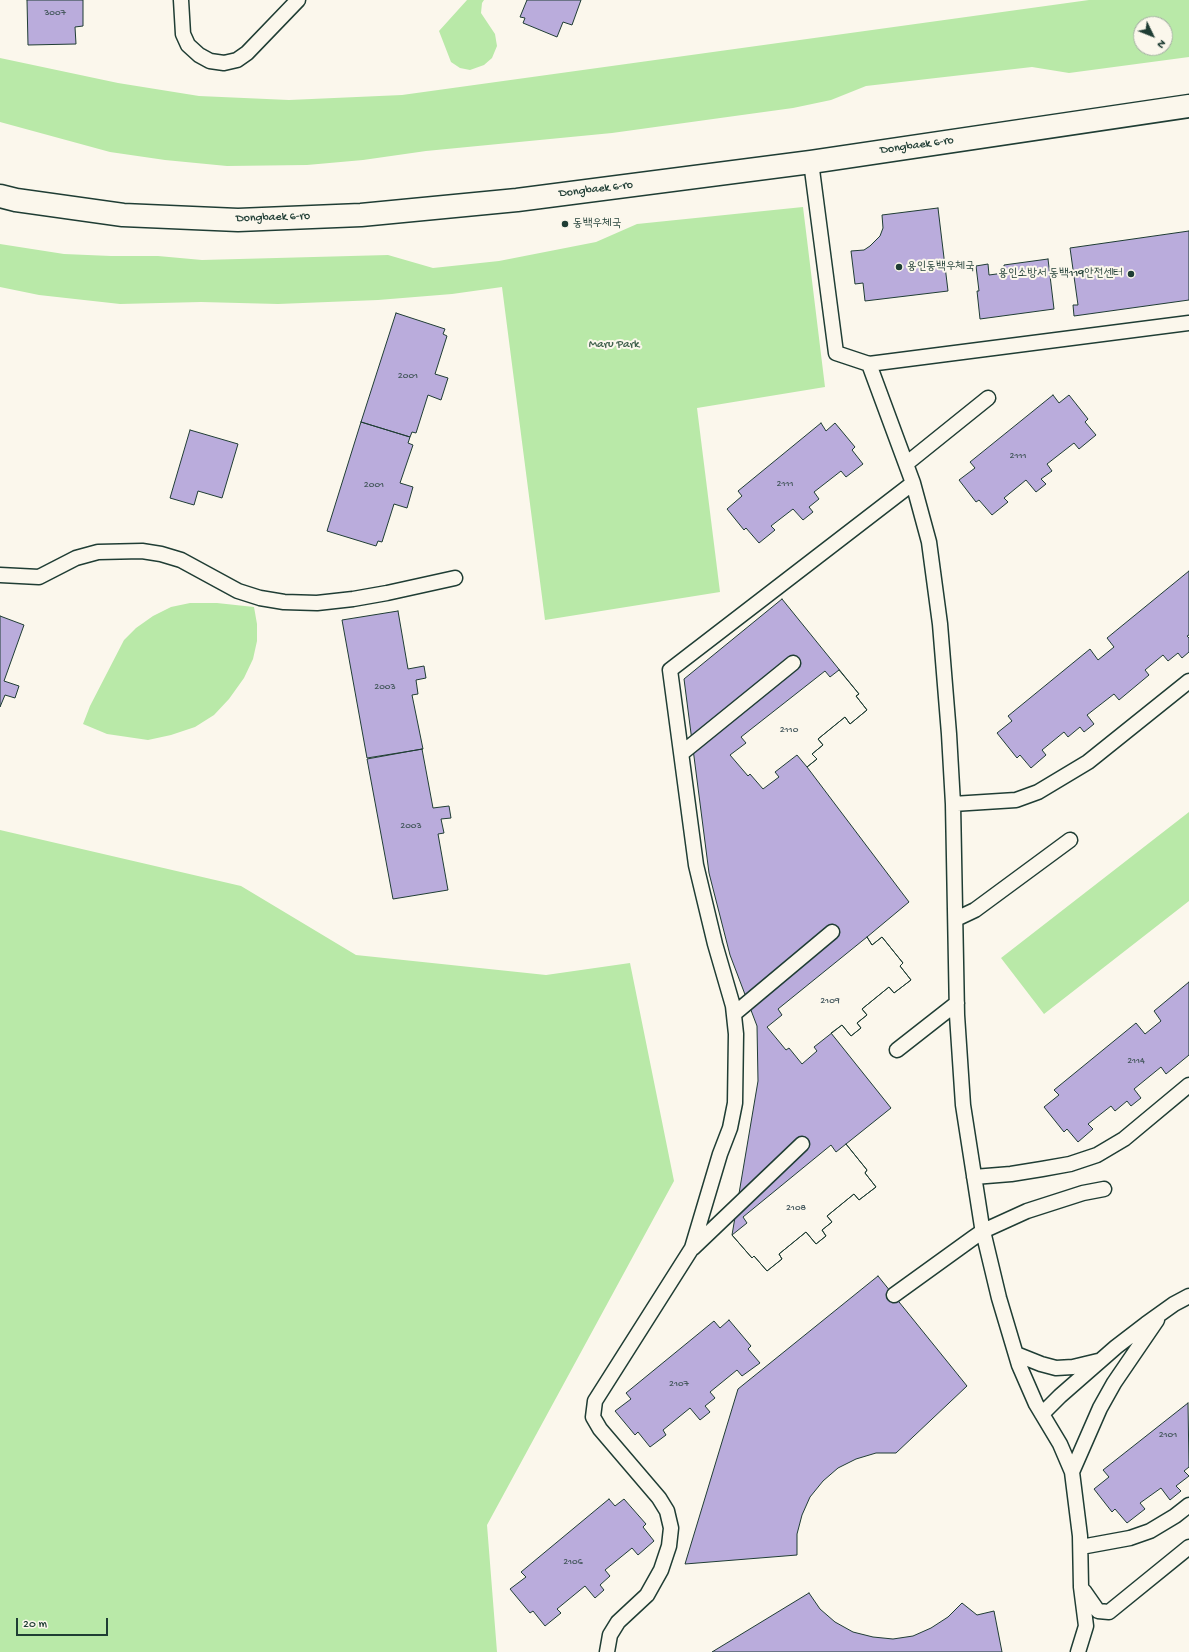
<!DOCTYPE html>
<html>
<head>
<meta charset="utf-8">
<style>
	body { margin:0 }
	#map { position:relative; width:1189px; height:1652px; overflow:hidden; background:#fbf7ec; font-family:"Gochi Hand",sans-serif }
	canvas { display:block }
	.north { position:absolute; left:1133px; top:16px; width:40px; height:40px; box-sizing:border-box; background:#fbf7ec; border:1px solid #a3ada2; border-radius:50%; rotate:133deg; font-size:11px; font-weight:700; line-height:16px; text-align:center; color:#1f3d34 }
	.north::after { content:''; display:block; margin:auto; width:14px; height:18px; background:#1f3d34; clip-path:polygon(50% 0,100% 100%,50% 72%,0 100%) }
	.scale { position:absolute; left:16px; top:1618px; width:92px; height:18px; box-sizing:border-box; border:2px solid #1f3d34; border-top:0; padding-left:5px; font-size:12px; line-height:14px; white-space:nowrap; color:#1f3d34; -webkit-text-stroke:3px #fbf7ec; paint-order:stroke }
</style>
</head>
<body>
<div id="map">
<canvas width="1189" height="1652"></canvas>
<div class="north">N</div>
<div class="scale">20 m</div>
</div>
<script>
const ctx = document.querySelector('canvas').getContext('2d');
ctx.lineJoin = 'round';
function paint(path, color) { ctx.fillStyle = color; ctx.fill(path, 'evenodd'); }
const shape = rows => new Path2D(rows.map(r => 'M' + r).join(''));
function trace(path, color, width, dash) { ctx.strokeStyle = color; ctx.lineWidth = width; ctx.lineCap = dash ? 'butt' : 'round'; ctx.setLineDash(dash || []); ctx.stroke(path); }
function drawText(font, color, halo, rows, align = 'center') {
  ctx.font = font + ' "Gochi Hand","Poor Story",sans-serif'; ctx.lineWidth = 4; ctx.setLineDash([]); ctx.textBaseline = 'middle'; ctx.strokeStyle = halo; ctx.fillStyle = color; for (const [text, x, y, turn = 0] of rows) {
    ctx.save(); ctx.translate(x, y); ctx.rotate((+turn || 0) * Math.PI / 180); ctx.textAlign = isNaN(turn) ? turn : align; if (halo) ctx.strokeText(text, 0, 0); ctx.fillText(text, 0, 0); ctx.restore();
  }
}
paint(shape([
	[467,0,484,0,482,3,481,13,495,34,497,46,492,58,484,65,470,70,460,68,451,62,439,31],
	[1089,0,1189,0,1189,57,1069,73,1032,67,866,86,831,100,793,108,742,115,612,133,426,151,363,160,307,165,227,166,165,160,110,152,0,122,0,58,118,83,199,96,289,100,402,95],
	[1141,24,1165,24,1165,48,1141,48],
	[803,207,825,387,697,408,720,592,545,620,502,287,452,294,378,300,278,304,201,302,120,304,39,295,0,287,0,244,64,254,111,256,158,256,202,260,388,255,433,268,499,261,596,242,637,224],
	[190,603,217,603,254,607,257,624,257,641,253,659,244,678,229,699,214,715,195,727,171,735,148,740,107,734,83,724,90,706,124,640,136,628,153,616,171,607],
	[1189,812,1189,901,1044,1014,1001,958],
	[0,830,241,886,356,955,546,975,630,963,674,1181,487,1525,497,1652,0,1652]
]), '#b9e9a8');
const building = shape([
	[27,0,83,0,83,26,75,27,76,44,28,45,27,0],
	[527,0,581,0,572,25,563,22,557,37,523,23,525,18,520,17,527,0],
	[938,208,948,291,865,301,863,283,855,284,851,251,864,250,870,246,880,236,883,228,882,215,938,208],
	[1189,231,1189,300,1074,316,1073,305,1078,305,1070,248,1189,231],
	[1048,259,1054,309,980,319,977,291,979,291,976,266,988,264,989,275,1004,273,1004,265,1048,259],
	[396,313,445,329,443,334,447,336,435,374,448,378,441,400,428,395,416,433,412,432,410,437,361,422,396,313],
	[1053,395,1059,403,1069,395,1088,419,1085,422,1096,435,1079,449,1074,443,1047,464,1052,471,1041,479,1046,484,1036,492,1026,480,1004,498,1008,502,992,515,979,500,976,502,959,480,975,468,970,462,1053,395],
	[361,422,410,437,408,443,413,445,400,483,413,487,407,508,394,504,382,542,378,541,376,546,327,531,361,422],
	[821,423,826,431,835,423,855,447,852,450,863,464,846,477,841,471,814,492,819,499,809,507,813,512,803,520,793,509,771,526,775,530,759,543,746,528,744,530,727,509,742,496,738,491,821,423],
	[190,430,238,444,222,498,198,491,194,505,170,498,190,430],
	[1189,571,1189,635,1187,636,1189,638,1189,652,1182,658,1178,653,1168,661,1163,655,1145,670,1149,675,1119,700,1114,694,1087,715,1094,724,1084,732,1080,727,1068,737,1064,732,1042,750,1046,755,1031,768,1020,755,1017,758,997,733,1012,721,1008,716,1090,649,1098,660,1114,647,1107,638,1189,571],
	[782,599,859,694,856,696,867,710,850,724,845,717,818,739,823,745,812,754,817,759,807,767,909,902,867,937,872,945,882,937,903,963,900,966,911,980,894,993,889,987,862,1009,867,1015,857,1023,861,1028,851,1036,842,1025,831,1033,891,1108,846,1144,867,1170,865,1173,876,1187,859,1200,854,1194,827,1216,832,1222,822,1230,826,1236,816,1244,806,1232,779,1254,782,1259,767,1271,754,1256,752,1258,732,1235,758,1081,757,1026,730,955,709,873,684,679,782,599],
	[398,611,408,669,424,666,426,678,416,680,418,694,412,695,423,749,367,758,342,620,398,611],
	[0,616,24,625,4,681,19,686,15,698,5,695,0,707,0,616],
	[839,670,859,694,856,696,867,710,850,724,845,717,818,739,823,745,812,754,817,759,807,767,797,755,775,772,779,777,763,789,750,774,748,776,730,755,746,743,741,737,825,671,830,677,839,670],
	[422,749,433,808,449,806,451,818,441,819,444,833,438,834,448,890,393,899,367,759,422,749],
	[867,937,872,945,882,937,903,963,900,966,911,980,894,993,889,987,862,1009,867,1015,857,1023,861,1028,851,1036,842,1025,814,1047,817,1051,802,1064,789,1048,786,1050,767,1027,782,1015,778,1009,867,937],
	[1189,982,1189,1055,1166,1074,1161,1067,1134,1089,1141,1098,1131,1106,1127,1101,1115,1111,1111,1106,1088,1124,1093,1129,1078,1142,1067,1129,1064,1132,1044,1107,1059,1095,1054,1090,1136,1023,1145,1034,1161,1021,1154,1011,1189,982],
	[846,1144,867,1170,865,1173,876,1187,859,1200,854,1194,827,1216,832,1222,822,1230,826,1236,816,1244,806,1232,779,1254,782,1259,767,1271,754,1256,752,1258,732,1235,747,1223,743,1217,831,1145,836,1152,846,1144],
	[878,1276,967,1386,896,1453,876,1453,856,1459,838,1468,823,1481,810,1497,802,1515,797,1534,797,1555,685,1564,738,1389,878,1276],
	[729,1320,751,1346,748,1349,760,1363,742,1376,737,1370,710,1392,715,1398,705,1406,710,1412,700,1420,690,1408,663,1430,666,1435,650,1447,638,1432,635,1435,615,1411,631,1399,626,1393,714,1321,720,1328,729,1320],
	[1188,1403,1189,1467,1184,1471,1189,1476,1176,1486,1181,1491,1170,1500,1161,1488,1140,1503,1145,1509,1127,1523,1115,1509,1112,1512,1094,1489,1109,1477,1103,1470,1188,1403],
	[609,1499,615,1506,624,1499,646,1524,643,1527,654,1541,638,1555,632,1548,605,1570,610,1576,600,1585,604,1590,595,1598,585,1586,557,1609,561,1613,545,1626,533,1611,530,1613,510,1589,526,1577,521,1572,609,1499],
	[809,1593,820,1609,835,1622,853,1632,873,1637,893,1639,913,1636,931,1628,948,1617,962,1603,977,1615,994,1611,1002,1652,712,1652,809,1593]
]);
paint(building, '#baacdc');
trace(building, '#1f3d34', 1);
const service = shape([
	[181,0,183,34,188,45,199,55,210,61,224,63,237,60,247,53,298,0],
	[811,162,836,353,869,364,1189,323],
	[869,364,913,483,929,542,940,624,949,734,953,804,957,1015,963,1105,982,1227,999,1298,1019,1365,1036,1404,1060,1444,1072,1472,1080,1536,1081,1587,1086,1626,1078,1652],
	[906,464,988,398],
	[0,575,39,577,76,558,98,552,142,551,161,554,181,560,238,591,260,598,284,602,317,603,353,599,387,593,455,578],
	[682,753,793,663],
	[953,804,1016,800,1038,792,1088,762,1189,681],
	[956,919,975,910,1070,840],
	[734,1014,832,932],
	[897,1050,957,1003],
	[974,1177,1011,1174,1042,1169,1070,1164,1097,1155,1124,1139,1189,1085],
	[693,1248,802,1144],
	[894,1295,973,1238,983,1231,1027,1211,1083,1193,1104,1189],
	[1016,1354,1041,1364,1056,1368,1073,1367,1098,1361],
	[1042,1414,1060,1396,1116,1347,1146,1324,1174,1304,1189,1296],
	[1072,1472,1100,1408,1114,1383,1157,1320],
	[1081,1547,1130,1538,1150,1531,1175,1516,1189,1505],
	[1084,1591,1098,1611,1109,1612,1189,1547],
	[607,1652,610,1635,618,1622,647,1595,661,1570,669,1546,671,1528,667,1511,659,1498,600,1429,593,1417,595,1401,692,1248,720,1154,730,1128,735,1103,736,1034,733,1006,715,944,696,865,670,670,913,483]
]);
const tertiary = shape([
	[0,196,16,200,123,215,238,220,361,215,517,200,811,162,1189,106]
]);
trace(service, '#1f3d34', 17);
trace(tertiary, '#1f3d34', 25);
trace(service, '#fbf7ec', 14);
trace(tertiary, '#fbf7ec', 22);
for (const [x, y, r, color] of [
	[565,224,4,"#1f3d34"],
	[899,267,4,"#1f3d34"],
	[1131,274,4,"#1f3d34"]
]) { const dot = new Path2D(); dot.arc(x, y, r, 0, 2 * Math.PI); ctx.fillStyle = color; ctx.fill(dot); trace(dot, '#fbf7ec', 1.5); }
drawText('10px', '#46595e', null, [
	["3007",55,13],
	["2001",408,376],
	["2111",1018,456],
	["2111",785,484],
	["2001",374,485],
	["2003",385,687],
	["2110",789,730],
	["2003",411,826],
	["2109",830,1001],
	["2114",1136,1061],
	["2108",796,1208],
	["2107",679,1384],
	["2101",1168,1435],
	["2106",573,1562]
]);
drawText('12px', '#1f3d34', '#fbf7ec', [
	["Dongbaek 6-ro",917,146,-8],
	["Dongbaek 6-ro",596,190,-7],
	["Dongbaek 6-ro",273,218,-2]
]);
drawText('12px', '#1f3d34', '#fbf7ec', [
	["동백우체국",573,224],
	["용인동백우체국",907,267],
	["용인소방서 동백119안전센터",1123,274,"right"]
], 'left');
drawText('12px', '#3e5f4b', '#fbf7ec', [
	["Maru Park",614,345]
]);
</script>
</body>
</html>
